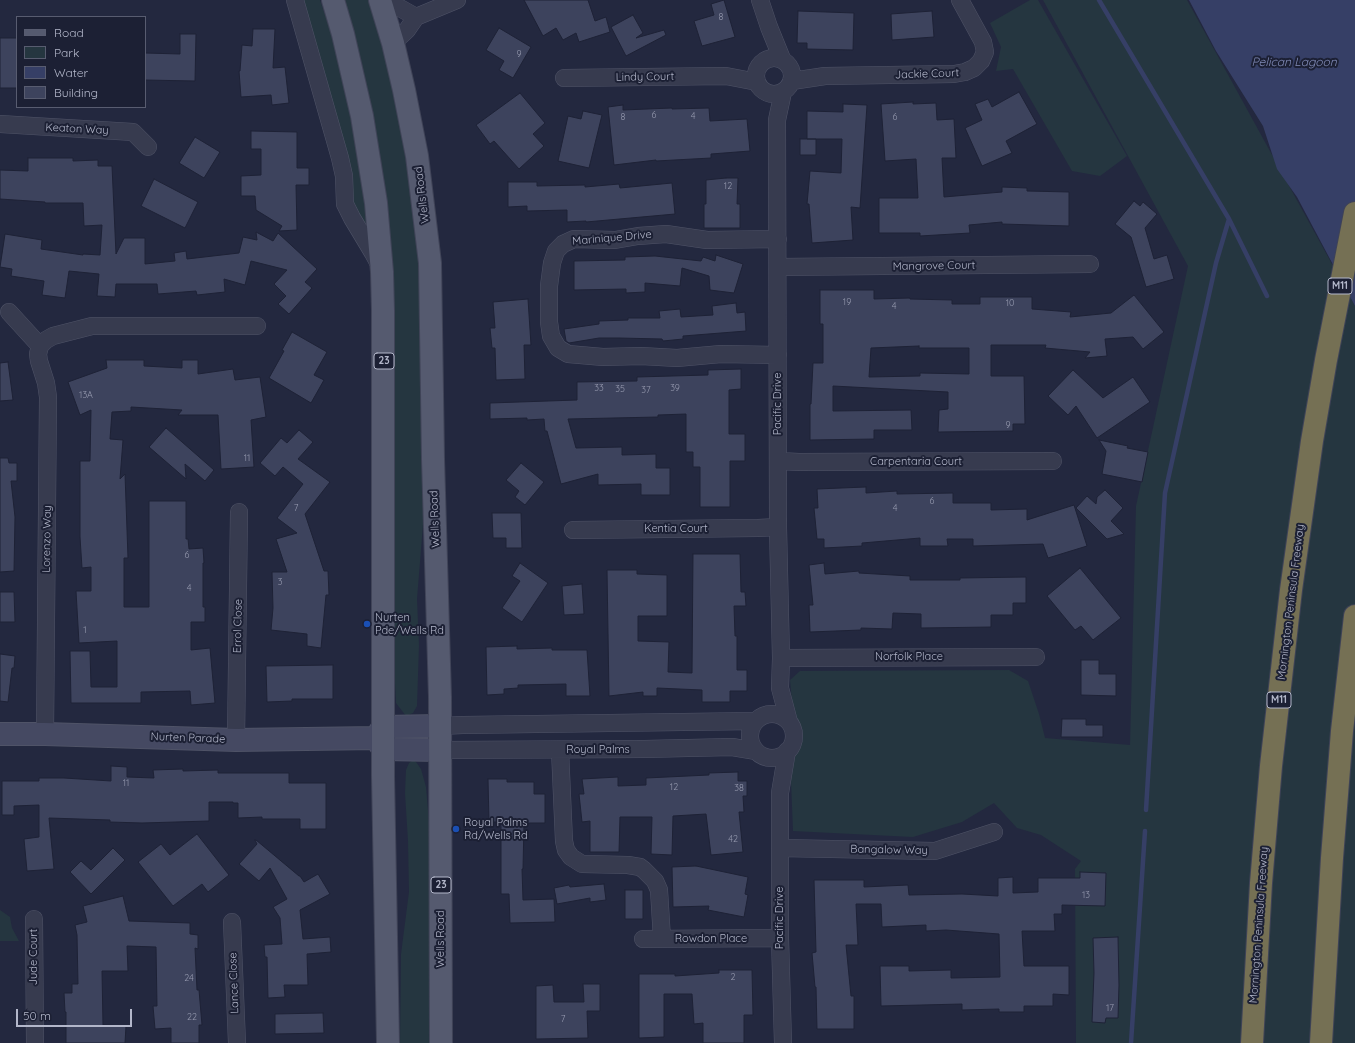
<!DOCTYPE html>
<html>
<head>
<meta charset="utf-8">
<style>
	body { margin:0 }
	#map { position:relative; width:1355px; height:1043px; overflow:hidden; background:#23283f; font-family:Quicksand,sans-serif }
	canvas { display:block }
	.legend { position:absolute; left:16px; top:16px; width:130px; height:92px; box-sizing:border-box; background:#1c2034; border:1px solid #585c70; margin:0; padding:5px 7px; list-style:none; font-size:12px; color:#b3b7ca }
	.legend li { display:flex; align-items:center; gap:8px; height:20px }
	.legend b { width:20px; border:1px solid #585c70 }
	.scale { position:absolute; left:16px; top:1009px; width:116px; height:18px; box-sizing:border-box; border:2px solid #b3b7ca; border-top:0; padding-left:5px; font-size:12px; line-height:14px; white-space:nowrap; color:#b3b7ca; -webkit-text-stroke:3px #1c2034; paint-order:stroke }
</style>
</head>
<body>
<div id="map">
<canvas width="1355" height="1043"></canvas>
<ul class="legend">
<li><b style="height:5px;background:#555a6f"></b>Road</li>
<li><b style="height:11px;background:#253640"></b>Park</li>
<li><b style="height:11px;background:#363f66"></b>Water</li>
<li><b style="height:11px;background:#3d435d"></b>Building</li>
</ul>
<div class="scale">50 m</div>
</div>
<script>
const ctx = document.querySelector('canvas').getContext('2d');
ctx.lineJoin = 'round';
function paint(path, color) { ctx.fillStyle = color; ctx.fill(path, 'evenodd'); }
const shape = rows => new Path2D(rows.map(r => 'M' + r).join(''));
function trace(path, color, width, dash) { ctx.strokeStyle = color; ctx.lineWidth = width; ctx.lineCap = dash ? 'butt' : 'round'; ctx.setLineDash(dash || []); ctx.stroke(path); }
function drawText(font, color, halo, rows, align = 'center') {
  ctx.font = font + ' Quicksand,sans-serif'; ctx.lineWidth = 4; ctx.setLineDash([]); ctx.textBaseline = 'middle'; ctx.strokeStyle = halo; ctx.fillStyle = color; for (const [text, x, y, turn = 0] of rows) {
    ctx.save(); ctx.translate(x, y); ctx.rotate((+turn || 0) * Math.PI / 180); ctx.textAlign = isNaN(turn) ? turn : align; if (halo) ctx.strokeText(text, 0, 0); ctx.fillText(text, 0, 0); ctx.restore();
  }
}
paint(shape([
	[302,0,320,0,338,54,362,156,369,234,353,208],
	[338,0,372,0,390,61,421,243,425,500,417,599,419,645,417,706,413,713,406,716,396,703,395,684,391,289],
	[1030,0,1038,0,1127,156,1100,176,1072,171,1013,69,996,71,1001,47,990,23],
	[1043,0,1187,0,1355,306,1355,1043,1076,1043,1075,869,1081,861,1041,835,1017,828,994,803,962,822,913,837,793,831,790,757,795,737,790,680,800,671,1009,670,1028,681,1039,714,1045,738,1130,745,1136,506,1188,266],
	[413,760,416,762,421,769,426,787,432,856,431,1043,400,1043,401,954,409,892,408,841,405,793,406,770,409,763],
	[0,910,10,917,12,928,19,941,0,941]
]), '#253640');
paint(shape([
	[1189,0,1355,0,1355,306,1297,197,1277,169,1263,126,1216,51]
]), '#363f66');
trace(shape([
	[1099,0,1229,219,1267,296],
	[1146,810,1165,493,1216,263,1229,219],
	[1131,1043,1145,831]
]), '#363f66', 4.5);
const building = shape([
	[524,0,588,0,595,21,606,17,610,32,579,42,576,33,563,40,556,28,543,36,524,0],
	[724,0,735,37,702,46,694,21,714,15,711,4,724,0],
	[798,11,854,13,853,50,807,49,807,43,797,43,798,11],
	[932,11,934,37,892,40,891,14,932,11],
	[633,15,643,33,636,38,664,30,666,35,626,56,611,27,633,15],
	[499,28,531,47,513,78,499,70,504,61,486,50,499,28],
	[253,29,275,29,273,68,285,67,289,103,272,105,271,95,241,97,239,71,240,71,242,45,252,46,253,29],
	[180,34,196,34,195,81,145,80,145,53,180,54,180,34],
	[0,38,17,38,17,88,0,88,0,38],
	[1019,92,1037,124,1006,141,1012,153,982,166,965,128,982,120,975,104,988,99,992,107,1019,92],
	[520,93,545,123,533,134,544,146,519,169,494,141,490,144,476,125,520,93],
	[913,102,913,104,936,103,937,120,954,119,956,158,942,158,944,197,1002,192,1002,187,1027,188,1027,191,1069,192,1069,226,1002,224,1002,222,969,225,970,233,920,236,920,233,879,233,879,198,918,198,916,159,885,161,881,104,913,102],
	[843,104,867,105,860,208,851,207,853,240,812,243,809,204,807,204,810,171,841,173,842,139,807,139,807,111,843,112,843,104],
	[623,105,623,110,672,108,672,109,709,108,710,121,747,119,750,151,711,154,711,158,656,161,656,160,614,165,608,107,623,105],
	[583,111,602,115,589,168,558,161,568,116,581,119,583,111],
	[251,131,297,132,297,168,309,168,309,185,296,185,297,230,279,231,282,226,256,210,255,196,241,196,241,176,261,175,261,149,251,149,251,131],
	[195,137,220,152,204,178,179,163,195,137],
	[800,139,816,139,816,155,800,155,800,139],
	[28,158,73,158,73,161,98,160,98,166,112,166,116,254,124,238,145,238,145,264,175,261,174,253,186,251,187,259,239,253,243,237,257,240,256,232,273,241,278,233,317,269,305,282,312,288,289,314,278,304,286,296,274,284,287,270,251,261,245,285,224,279,225,292,197,295,196,291,158,294,157,284,116,284,115,297,97,296,99,274,69,271,65,298,42,295,44,281,11,276,12,269,0,267,5,234,42,240,41,249,83,255,83,254,100,255,102,225,84,226,83,203,45,203,45,202,0,199,0,170,28,171,28,158],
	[726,178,738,178,737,204,740,204,740,228,704,228,704,204,706,204,706,180,726,178],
	[154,179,198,202,185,228,141,206,154,179],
	[508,182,537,182,537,186,585,185,585,187,619,184,620,188,672,183,675,214,586,222,586,221,567,222,567,210,527,211,527,206,508,207,508,182],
	[1134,201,1140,206,1143,202,1157,214,1145,228,1154,259,1167,255,1174,279,1146,287,1131,237,1115,224,1134,201],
	[716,255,743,264,734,293,710,290,709,276,682,268,680,286,645,283,645,292,626,293,626,289,574,290,574,261,625,260,625,257,655,256,701,261,703,257,715,261,716,255],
	[820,290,874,290,874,299,910,298,910,299,952,300,952,304,980,304,980,297,1032,297,1032,309,1071,312,1070,317,1111,313,1134,295,1164,332,1143,349,1133,337,1105,339,1107,356,1085,358,1090,352,1045,348,1046,345,991,345,991,376,1024,376,1025,424,1013,424,1013,431,938,432,939,410,948,409,948,392,833,386,833,411,911,410,912,430,874,430,874,439,810,440,810,404,811,404,813,363,823,363,823,324,820,324,820,290],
	[919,346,919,348,969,348,969,374,920,373,920,376,869,377,871,348,919,346],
	[528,299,531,345,524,345,525,379,496,380,495,348,492,348,490,328,495,328,493,302,528,299],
	[736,303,737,313,745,312,746,331,683,336,683,339,663,341,662,339,619,338,599,338,569,343,566,341,564,329,599,324,599,321,628,320,628,318,660,318,659,311,680,309,681,317,713,315,712,306,736,303],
	[292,332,327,352,314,375,324,380,311,403,269,378,284,351,282,350,292,332],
	[106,360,144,360,144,366,182,368,182,360,198,360,198,374,233,369,235,380,260,377,266,417,251,420,254,467,221,469,218,415,178,415,182,410,131,407,131,411,112,412,110,439,123,440,120,479,125,474,128,558,124,558,124,607,149,607,149,501,186,501,186,539,188,539,189,549,203,548,204,563,203,563,203,607,205,607,205,622,191,622,191,650,210,648,215,703,191,705,190,691,141,692,141,703,71,703,70,651,90,651,91,687,117,687,117,641,79,643,76,591,91,591,91,567,82,568,80,537,80,461,90,461,91,410,80,415,68,382,107,368,106,360],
	[8,362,13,400,0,401,0,363,8,362],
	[741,369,741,389,729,390,729,434,745,434,745,461,730,461,730,507,700,507,700,467,693,467,693,452,686,452,686,414,658,415,658,417,568,419,576,448,622,447,622,455,656,454,656,468,670,468,670,495,641,495,641,484,598,485,598,474,561,484,547,431,545,431,544,419,527,420,527,418,490,419,490,403,577,400,577,382,637,381,637,377,708,375,708,370,741,369],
	[1073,370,1103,398,1133,377,1150,402,1097,438,1076,406,1068,415,1048,396,1073,370],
	[166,428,214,470,205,481,185,464,186,479,149,447,166,428],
	[299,430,313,442,298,459,330,482,305,514,324,571,328,571,329,595,326,595,321,648,307,646,307,634,271,630,273,608,272,572,287,572,276,539,297,533,277,518,303,484,283,467,275,476,260,463,281,438,287,443,299,430],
	[1099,440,1128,446,1127,448,1148,452,1142,482,1102,474,1106,451,1099,440],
	[0,458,8,458,9,463,17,463,17,481,11,481,15,517,14,571,0,572,0,458],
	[521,463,544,482,525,505,515,497,519,491,506,480,521,463],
	[866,487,866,493,897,491,897,494,953,493,953,503,991,503,991,510,1027,509,1027,520,1074,505,1087,546,1048,558,1043,544,973,546,973,539,947,539,948,546,920,546,920,538,862,543,862,546,824,548,824,539,817,539,814,508,818,508,817,489,866,487],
	[1105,490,1123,508,1111,521,1124,534,1107,539,1076,508,1087,496,1096,504,1097,497,1105,490],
	[492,513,521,513,522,548,506,548,506,538,493,538,492,513],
	[693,554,740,554,741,592,745,592,746,606,734,606,735,636,737,636,737,670,747,670,747,691,730,691,730,702,702,702,702,690,657,688,657,696,643,696,643,692,609,696,607,570,637,570,637,574,667,575,667,616,638,616,638,641,669,642,668,672,692,673,693,554],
	[520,563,548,583,522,622,502,608,520,581,512,576,520,563],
	[824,563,825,574,859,571,859,573,910,576,910,580,960,580,960,578,1026,577,1026,603,1013,603,1013,615,991,615,991,627,921,628,921,614,893,613,892,629,861,628,861,630,810,632,809,605,813,605,809,565,824,563],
	[1080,568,1121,618,1093,640,1081,626,1075,630,1047,596,1080,568],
	[582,584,584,614,564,615,562,586,582,584],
	[0,592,14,592,15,622,0,622,0,592],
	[517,646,517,649,552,648,552,650,587,650,590,696,566,696,566,684,518,685,518,688,504,689,504,694,487,695,486,647,517,646],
	[0,654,15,656,14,668,12,668,8,702,0,701,0,654],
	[1081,660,1099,660,1099,674,1116,674,1116,696,1081,695,1081,660],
	[333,665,333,699,292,699,292,701,267,702,266,666,333,665],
	[1062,719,1086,719,1086,725,1103,725,1103,737,1061,737,1062,719],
	[111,766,127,767,127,777,154,778,153,770,183,769,183,771,218,770,218,773,289,773,289,783,326,783,326,829,300,829,300,819,262,819,262,817,238,818,238,803,233,803,233,802,209,802,209,821,142,823,110,822,110,820,49,818,54,869,27,871,24,839,39,837,39,805,14,806,14,815,2,815,2,781,39,781,39,778,64,778,111,781,111,766],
	[738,772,738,781,747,781,747,796,743,796,744,812,739,812,743,852,711,855,706,814,673,816,672,855,651,854,652,817,620,817,619,852,590,852,590,821,582,822,579,794,584,794,582,779,618,777,618,786,646,785,646,778,709,775,709,773,738,772],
	[488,779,507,779,507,782,534,782,534,794,545,794,545,823,524,823,523,869,522,869,523,900,554,899,555,922,510,923,509,894,501,894,501,822,489,822,488,779],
	[197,834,229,875,208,892,202,884,173,906,138,862,161,844,170,855,197,834],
	[255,840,256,840,299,876,300,876,304,882,318,874,330,894,300,910,303,939,330,937,331,952,307,954,308,985,284,985,285,997,268,998,267,957,265,957,264,945,282,944,280,918,273,907,287,899,270,868,259,881,239,864,257,844,255,840],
	[113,848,125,860,91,894,70,872,81,861,91,870,113,848],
	[696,866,748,877,745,894,748,895,744,917,708,910,709,906,673,907,672,867,696,866],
	[1080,872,1106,873,1105,906,1062,905,1062,914,1054,914,1055,931,1022,931,1024,966,1069,966,1069,995,1053,994,1053,1006,1024,1006,1024,1012,999,1012,999,1009,962,1010,962,1004,881,1006,880,966,909,966,909,971,951,970,951,978,1000,977,999,934,946,930,926,931,926,925,882,927,881,904,856,904,858,945,846,945,851,996,854,996,854,1029,817,1029,816,987,815,987,812,953,816,952,814,880,864,880,864,887,908,885,909,895,962,894,998,896,998,878,1013,877,1013,893,1038,892,1038,878,1080,878,1080,872],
	[604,884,606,900,590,902,590,898,557,904,554,888,569,885,570,887,604,884],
	[625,890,643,890,643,919,625,919,625,890],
	[123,896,129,921,190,923,190,934,198,935,198,949,195,948,197,990,199,990,202,1025,199,1025,199,1043,171,1043,171,1028,155,1029,153,1006,157,1006,156,947,127,946,128,971,102,971,103,1025,126,1026,125,1043,66,1043,66,1012,65,1012,64,993,72,993,72,984,78,984,77,935,75,925,87,922,83,906,123,896],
	[1118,937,1119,985,1118,1018,1106,1018,1105,1023,1092,1022,1094,973,1093,938,1118,937],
	[719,970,752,970,753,1015,744,1015,744,1043,703,1043,703,1023,694,1024,692,994,664,994,664,1037,639,1038,639,974,675,974,675,976,719,973,719,970],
	[583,984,600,984,600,1011,587,1011,588,1038,536,1039,536,986,553,985,554,1002,584,1002,583,984],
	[323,1013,324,1033,275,1034,275,1014,323,1013]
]);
paint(building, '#3d435d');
trace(building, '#1e2236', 1);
const street = shape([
	[295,0,340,158,344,176,345,204,352,218,373,253,380,266],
	[760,0,769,27,782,59],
	[382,5,400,8,416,17],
	[393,43,407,30,416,17,457,0],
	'756 76a18 18 0 1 1 36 0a18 18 0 1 1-36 0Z',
	[564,78,726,76,757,82],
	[792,81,825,76,954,74,965,72,974,68,981,61,985,52,983,42,960,0],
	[783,92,777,120,778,527,781,658,780,688,789,722],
	[0,124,133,132,148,147],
	[778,239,707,240,666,234,638,236,615,240,574,239,563,244,556,251,552,263,549,286,549,322,551,336,558,348,568,354,603,357,641,356,677,358,721,354,778,355],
	[778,267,1090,264],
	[9,312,40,346,38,354,39,361,46,383,48,397,45,734],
	[40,346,46,340,53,336,92,326,257,326],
	[779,461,799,462,1053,461],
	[573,530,758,528,778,527],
	[781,658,1036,657],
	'750 736a22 22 0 1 1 44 0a22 22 0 1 1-44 0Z',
	[440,726,463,725,756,721],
	[236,740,239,512],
	[439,750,644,749,732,747,756,751],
	[560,750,564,841,566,850,571,857,582,864,628,865,640,867,644,870,655,881,659,890,662,939],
	[780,848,935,851,994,832],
	[34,919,35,1043],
	[232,922,237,1043],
	[643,939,780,938],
	[783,1043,780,938,780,793,787,751]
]);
const secondary = shape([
	[0,734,45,734,236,740,376,738],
	[376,738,383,727,440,726],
	[376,738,383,749,439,750]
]);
const primary = shape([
	[333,0,343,34,362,116,376,203,382,272,383,311,383,776,388,1043],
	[380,0,393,43,404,90,417,156,430,263,433,459,440,697,441,1043]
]);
const highway = shape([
	[1252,1043,1261,883,1271,766,1291,590,1312,441,1326,360,1355,213],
	[1321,1043,1332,858,1342,731,1355,616]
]);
trace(street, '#4f5367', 18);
trace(secondary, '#4f5367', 24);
trace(primary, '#404458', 24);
trace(highway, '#3f4357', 24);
trace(street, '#373b4f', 17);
trace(secondary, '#454962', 22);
trace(primary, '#555a6f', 22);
trace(highway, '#757054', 22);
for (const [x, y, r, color] of [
	[367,624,4,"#1a4fb4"],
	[456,829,4,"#1a4fb4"]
]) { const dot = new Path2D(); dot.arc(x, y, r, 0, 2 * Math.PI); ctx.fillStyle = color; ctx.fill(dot); trace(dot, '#1c2034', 1.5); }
drawText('9px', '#969aaf', null, [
	["8",721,17],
	["9",519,54],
	["6",654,115],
	["4",693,116],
	["8",623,117],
	["6",895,117],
	["12",728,186],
	["19",847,302],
	["10",1010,303],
	["4",894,306],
	["33",599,388],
	["39",675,388],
	["35",620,389],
	["37",646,390],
	["13A",86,395],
	["9",1008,425],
	["11",247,458],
	["6",932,501],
	["7",296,508],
	["4",895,508],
	["6",187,555],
	["3",280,582],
	["4",189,588],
	["1",85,630],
	["11",126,783],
	["12",674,787],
	["38",739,788],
	["42",733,839],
	["13",1086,895],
	["2",733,977],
	["24",189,978],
	["17",1110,1008],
	["22",192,1017],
	["7",563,1019]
]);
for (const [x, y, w] of [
	[1340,286,24],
	[384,361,20],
	[1279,700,24],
	[441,885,20]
]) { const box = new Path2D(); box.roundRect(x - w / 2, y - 8, w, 16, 3); ctx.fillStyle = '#1c2034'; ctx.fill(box); trace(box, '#b3b7ca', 1); }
drawText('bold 10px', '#b3b7ca', null, [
	["M11",1340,286],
	["23",384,361],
	["M11",1279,700],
	["23",441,885]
]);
drawText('11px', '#b3b7ca', '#1c2034', [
	["Jackie Court",927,74,-2],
	["Lindy Court",645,77,-1],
	["Keaton Way",77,129,3],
	["Wells Road",422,195,-97],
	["Marinique Drive",612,238,-5],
	["Mangrove Court",934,266,-1],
	["Pacific Drive",778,404,-90],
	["Carpentaria Court",916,462],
	["Wells Road",435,519,-92],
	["Kentia Court",676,529],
	["Lorenzo Way",47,539,-89],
	["Mornington Peninsula Freeway",1291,602,-83],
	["Errol Close",238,626,-89],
	["Norfolk Place",909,657],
	["Nurten Parade",188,738,2],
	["Royal Palms",598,750],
	["Bangalow Way",889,850,1],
	["Pacific Drive",780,918,-90],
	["Mornington Peninsula Freeway",1259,925,-86],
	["Wells Road",441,939,-90],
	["Rowdon Place",711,939],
	["Jude Court",34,957,-90],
	["Lance Close",234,983,-92]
]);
drawText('11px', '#b3b7ca', '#1c2034', [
	["Nurten",375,618],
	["Pde/Wells Rd",375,631],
	["Royal Palms",464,823],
	["Rd/Wells Rd",464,836]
], 'left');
drawText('italic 12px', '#818bb7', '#1c2034', [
	["Pelican Lagoon",1294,62]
]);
</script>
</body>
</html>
